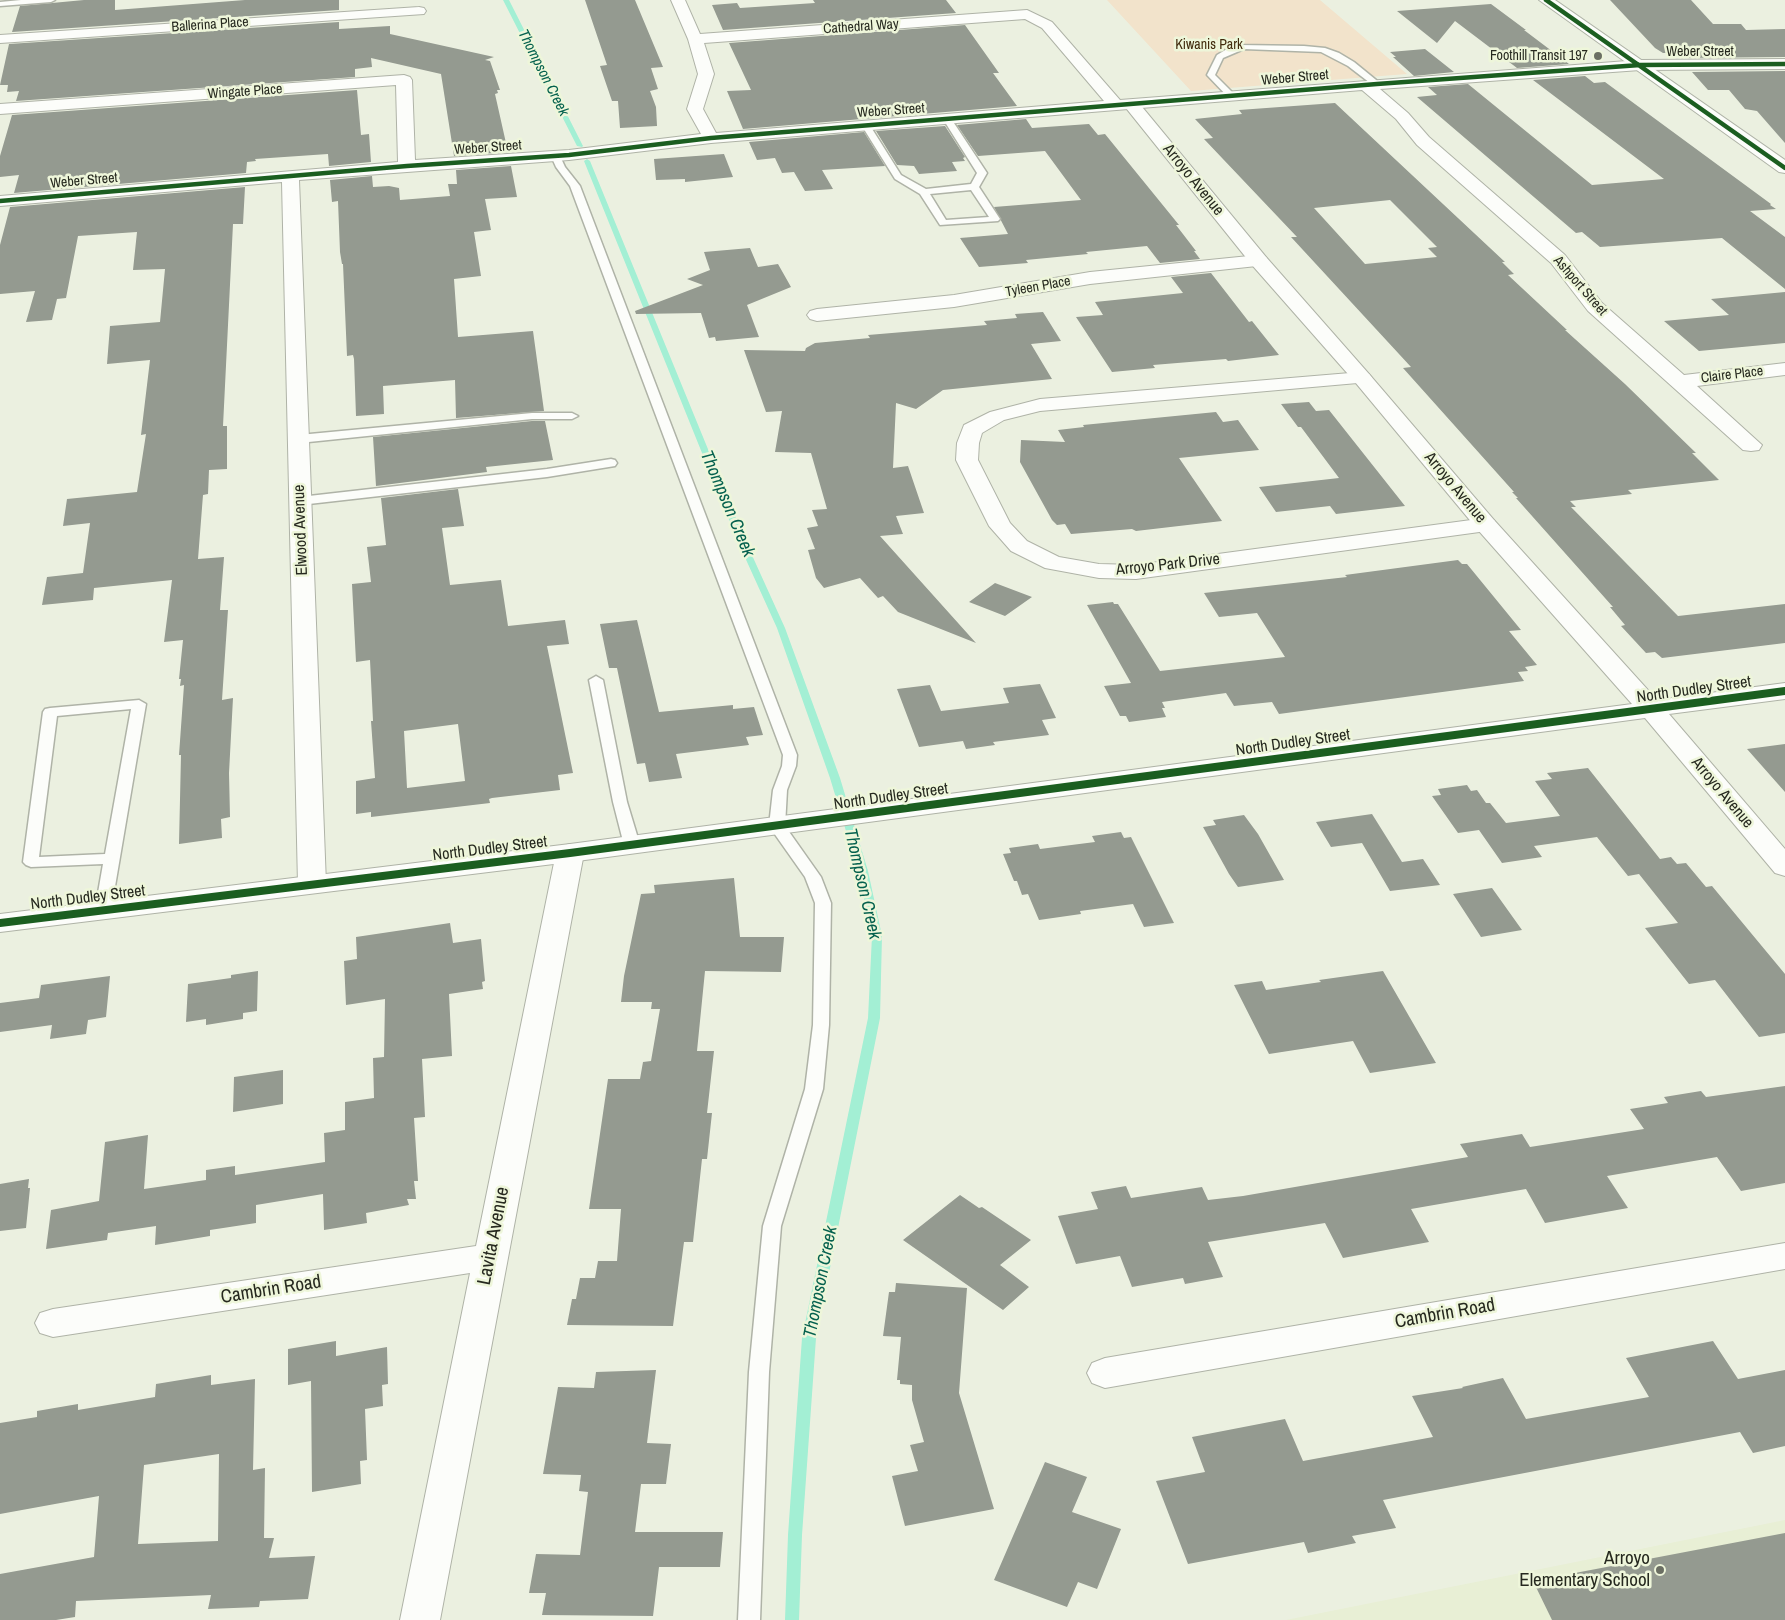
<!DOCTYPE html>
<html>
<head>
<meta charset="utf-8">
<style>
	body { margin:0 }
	canvas { display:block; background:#ebf0e0 }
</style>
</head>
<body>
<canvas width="1785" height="1620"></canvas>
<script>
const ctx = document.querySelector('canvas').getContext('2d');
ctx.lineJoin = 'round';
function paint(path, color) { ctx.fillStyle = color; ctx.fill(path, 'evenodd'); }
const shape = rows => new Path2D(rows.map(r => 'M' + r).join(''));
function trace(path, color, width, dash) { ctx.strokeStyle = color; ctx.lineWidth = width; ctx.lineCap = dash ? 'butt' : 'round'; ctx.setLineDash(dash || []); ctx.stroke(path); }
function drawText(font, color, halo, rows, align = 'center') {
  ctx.font = font + ' "Archivo Narrow",sans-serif'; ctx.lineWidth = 5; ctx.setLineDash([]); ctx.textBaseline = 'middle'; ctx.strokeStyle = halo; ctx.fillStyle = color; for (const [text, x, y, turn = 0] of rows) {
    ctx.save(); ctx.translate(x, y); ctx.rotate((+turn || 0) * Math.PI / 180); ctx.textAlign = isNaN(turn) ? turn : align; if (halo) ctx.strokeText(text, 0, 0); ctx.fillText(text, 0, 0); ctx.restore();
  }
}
paint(shape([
	[1785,1520,1785,1620,1286,1620]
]), '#e8efd5');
paint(shape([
	[1107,0,1320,0,1407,74,1191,91]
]), '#f2e3cb');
paint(shape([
	[503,0,509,0,583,146,582,147,577,146,503,0],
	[587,159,590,161,746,542,785,628,840,778,868,871,882,936,880,1018,816,1338,802,1535,799,1620,785,1620,788,1535,802,1338,868,1018,872,936,858,871,830,778,777,628,738,542,584,161,587,159]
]), '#a3efd4');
paint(shape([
	[84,0,115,0,115,10,245,0,339,0,339,10,12,32,20,6],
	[585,0,635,0,663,67,651,68,658,89,650,91,656,107,657,126,620,128,618,101,612,101,600,66,607,65],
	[813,0,946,0,956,13,723,30,712,5,737,3,740,8,815,3],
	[1610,0,1691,0,1713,24,1741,24,1746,30,1785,29,1785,57,1680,58,1676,53,1663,53,1655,48],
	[1491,4,1526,30,1524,30,1569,64,1517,68,1455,21,1437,43,1397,11],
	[339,22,339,29,390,26,390,34,494,57,485,60,490,61,500,90,497,90,498,93,495,94,508,152,454,156,441,74,371,58,372,67,355,69,355,77,16,101,19,91,7,92,8,85,0,85,9,44],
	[965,25,999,73,993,73,1017,106,743,129,727,91,751,90,729,43],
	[1425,49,1454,72,1414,76,1393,57,1396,57,1390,52],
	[1785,71,1785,143,1757,111,1745,109,1729,90,1708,90,1692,72],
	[1585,76,1594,83,1605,82,1771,204,1770,205,1776,209,1750,211,1785,237,1785,289,1722,238,1600,247,1582,232,1576,233,1417,97,1437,95,1428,87,1468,84,1592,185,1664,179,1533,80],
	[357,90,361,135,369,134,371,162,329,166,328,154,255,159,256,161,247,162,246,173,14,193,19,175,0,177,0,156,12,115],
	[1335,103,1505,262,1502,262,1514,274,1508,275,1567,330,1565,330,1625,384,1696,453,1692,453,1719,480,1628,490,1632,494,1570,501,1576,507,1571,507,1678,616,1785,604,1785,643,1662,658,1655,652,1646,653,1621,626,1625,625,1610,607,1613,607,1516,498,1518,498,1512,492,1514,492,1403,368,1411,367,1291,237,1297,237,1204,139,1213,138,1195,119,1242,114,1239,110],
	[1390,200,1437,247,1428,248,1437,257,1365,264,1314,208],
	[1026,119,1032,128,1089,124,1098,135,1105,134,1179,225,1176,225,1196,251,1194,251,1200,259,1160,263,1147,246,1086,252,1088,254,1026,260,1028,263,979,267,960,238,1008,234,994,207,1081,200,1045,151,978,156,957,125],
	[945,126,965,157,963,158,965,161,952,162,957,171,919,174,914,166,897,165,876,131],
	[864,132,885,166,822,170,833,189,805,191,794,172,782,173,775,158,757,160,749,142],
	[724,154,733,177,685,182,685,179,656,180,654,159],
	[511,166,517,197,485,199,491,230,474,232,481,276,454,279,458,337,533,331,544,411,456,418,455,380,383,386,384,414,356,416,354,359,353,355,347,356,343,264,342,264,340,252,338,201,332,202,330,180,372,176,373,187,389,186,399,188,400,200,450,196,448,184,457,184,456,170],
	[245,187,243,224,233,224,223,426,227,426,227,469,209,470,208,494,203,495,198,559,224,557,220,610,228,610,222,700,233,698,229,773,230,817,221,819,222,838,179,844,181,755,179,755,184,685,180,686,181,679,179,679,183,640,164,642,172,580,94,588,93,600,42,605,47,577,83,573,90,523,63,526,67,499,137,492,146,434,141,435,150,360,107,364,110,326,160,322,165,269,133,270,137,232,78,236,66,298,57,299,52,320,26,322,35,291,0,294,0,245,10,207],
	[750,248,758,267,778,264,791,287,747,305,759,337,716,341,715,337,709,338,701,313,636,314,635,311,703,285,687,279,710,270,704,252],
	[1211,273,1249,322,1252,321,1279,355,1228,361,1226,359,1153,365,1155,368,1112,372,1076,317,1103,315,1095,302,1183,293,1171,277],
	[1785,292,1785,343,1699,351,1664,321,1729,315,1711,299],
	[1043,312,1061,341,1031,344,1052,379,943,390,916,409,896,403,893,468,908,466,924,513,896,516,903,534,880,536,976,643,898,612,883,596,878,598,860,578,824,588,816,578,808,550,815,549,807,528,818,526,812,510,827,509,811,453,775,452,782,411,766,412,744,350,805,351,806,348,815,343,870,338,868,335,987,325,984,321,1017,318,1015,314],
	[1309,402,1316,411,1329,410,1405,506,1336,514,1330,506,1276,512,1259,487,1339,478,1301,427,1298,427,1281,404],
	[1216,412,1223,422,1238,420,1259,450,1179,458,1222,521,1136,531,1132,529,1071,534,1065,524,1057,525,1052,520,1020,462,1021,440,1065,442,1058,430,1084,427,1083,425],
	[532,421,545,421,553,460,486,467,487,472,376,486,373,437],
	[458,489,464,526,442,528,450,585,501,580,508,626,565,620,569,644,547,646,573,773,558,775,560,790,492,798,489,799,490,803,371,817,371,812,356,814,356,781,375,778,371,721,373,721,370,660,356,662,352,584,371,582,367,547,386,545,381,498],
	[458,724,465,781,407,788,404,731],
	[1458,560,1462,564,1467,564,1521,630,1509,631,1537,665,1525,667,1528,671,1518,672,1524,681,1279,714,1272,702,1234,706,1226,693,1162,702,1165,708,1162,708,1166,717,1129,722,1126,716,1120,716,1104,686,1131,683,1087,605,1113,602,1114,604,1118,604,1160,671,1285,657,1257,613,1219,617,1204,593,1347,577,1345,575],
	[995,583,1032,597,1005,616,969,602],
	[637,620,659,712,733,705,733,709,754,707,763,735,746,737,749,745,676,754,682,778,649,782,645,763,637,764,617,668,609,668,600,624],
	[1040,684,1056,718,1042,720,1049,735,993,742,995,745,966,749,963,741,919,747,897,689,930,685,941,711,1009,703,1003,688],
	[1785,744,1785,792,1747,749],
	[1588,768,1660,859,1671,857,1677,864,1686,863,1706,887,1712,886,1785,974,1785,1033,1759,1037,1715,980,1689,984,1645,928,1678,923,1639,874,1628,876,1597,837,1534,846,1542,857,1502,863,1479,830,1458,833,1432,796,1441,795,1438,789,1467,785,1471,791,1477,790,1486,803,1490,803,1506,823,1560,816,1535,781,1552,779,1547,773],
	[1372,814,1402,862,1423,859,1440,885,1390,891,1362,843,1331,847,1316,822],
	[1244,815,1258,834,1284,880,1238,887,1229,874,1203,827,1216,825,1213,820],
	[1121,832,1124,838,1131,837,1174,923,1144,927,1133,904,1080,911,1081,914,1039,920,1028,894,1022,895,1017,881,1014,881,1003,854,1011,853,1009,848,1038,844,1040,849,1095,842,1092,836],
	[734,878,740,937,784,937,781,972,705,971,697,1051,714,1051,707,1113,712,1113,707,1159,702,1159,693,1242,684,1242,673,1326,567,1325,572,1299,576,1299,580,1278,595,1278,598,1261,617,1261,621,1209,589,1209,608,1079,640,1079,643,1062,651,1061,660,1009,651,1009,652,1002,621,1002,624,976,641,894,655,893,654,885],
	[1492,888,1522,930,1481,937,1453,894],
	[450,923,453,943,481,939,485,981,482,982,483,989,449,994,452,1056,422,1059,425,1117,414,1118,418,1181,414,1181,416,1199,407,1199,409,1205,366,1213,367,1223,324,1230,323,1194,256,1205,256,1223,210,1230,210,1236,155,1245,156,1226,108,1233,107,1240,46,1249,51,1210,99,1201,105,1142,148,1135,144,1189,206,1180,206,1170,235,1166,235,1175,325,1162,324,1133,345,1130,345,1102,374,1098,373,1058,384,1057,385,999,346,1005,344,961,357,959,356,937],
	[258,971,257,1011,243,1013,243,1019,206,1025,206,1019,186,1022,188,984,231,978,231,975],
	[1383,971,1436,1063,1370,1073,1353,1041,1269,1054,1234,985,1262,981,1266,990,1321,982,1319,980],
	[110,976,106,1017,88,1020,86,1034,50,1039,52,1025,0,1032,0,1003,39,998,41,985],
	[283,1070,283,1104,233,1112,234,1077],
	[1785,1086,1785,1183,1741,1191,1717,1157,1607,1176,1628,1208,1545,1223,1526,1189,1411,1209,1429,1242,1343,1258,1325,1223,1208,1242,1223,1277,1185,1284,1183,1278,1132,1287,1120,1256,1076,1264,1058,1216,1098,1209,1091,1192,1126,1186,1131,1198,1202,1187,1208,1200,1243,1196,1468,1157,1460,1144,1522,1134,1530,1147,1644,1129,1630,1109,1668,1103,1664,1097,1701,1091,1706,1097],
	[29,1179,28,1188,30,1188,26,1228,0,1231,0,1184],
	[960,1195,979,1208,982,1207,1031,1240,1000,1265,1029,1287,1003,1310,903,1240],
	[896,1283,967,1288,959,1393,994,1509,905,1526,892,1476,918,1471,910,1445,924,1442,912,1400,912,1385,900,1384,900,1380,897,1380,901,1337,883,1336,889,1292,895,1292],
	[336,1341,336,1356,387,1347,388,1384,382,1385,383,1406,365,1409,367,1460,360,1461,361,1484,312,1492,311,1381,288,1385,288,1349],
	[1713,1341,1738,1379,1785,1370,1785,1446,1753,1453,1740,1432,1383,1500,1396,1528,1352,1536,1356,1543,1308,1553,1304,1542,1188,1564,1156,1481,1205,1472,1192,1437,1285,1419,1303,1461,1433,1437,1412,1396,1463,1388,1462,1387,1503,1378,1526,1419,1649,1397,1626,1358],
	[656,1370,647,1443,671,1444,666,1484,641,1484,635,1532,723,1532,720,1567,659,1567,653,1616,542,1615,546,1593,529,1593,536,1554,580,1555,588,1492,579,1491,581,1475,543,1474,558,1387,594,1388,596,1372],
	[211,1375,211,1385,255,1379,253,1470,265,1468,264,1538,274,1538,269,1558,315,1556,308,1599,260,1601,259,1607,208,1609,211,1595,76,1601,75,1617,56,1620,0,1620,0,1574,94,1557,99,1496,0,1514,0,1423,37,1417,37,1411,78,1404,78,1410,155,1397,156,1384],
	[219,1454,218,1541,138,1544,144,1465],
	[1045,1462,1087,1477,1072,1512,1121,1529,1097,1589,1078,1582,1067,1607,994,1580],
	[1785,1533,1785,1620,1552,1620,1533,1581]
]), '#949a90');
const service = shape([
	[21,0,55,0,51,2,0,6,0,2,21,0],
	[1240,45,1304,46,1325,48,1339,53,1354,62,1381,84,1374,86,1348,66,1321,52,1244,49,1223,58,1215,75,1236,96,1229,98,1207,75,1217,55,1227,49,1240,45],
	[947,116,950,117,987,173,979,187,1000,219,998,221,940,225,920,194,895,179,862,126,866,123,869,124,901,175,926,189,971,184,977,173,943,119,947,116],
	[971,190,989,217,946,220,930,194,971,190],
	[556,153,559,154,565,167,580,186,797,755,796,766,787,790,785,826,821,877,831,903,829,1025,823,1089,781,1226,769,1372,760,1620,738,1620,749,1372,763,1226,805,1089,813,1025,815,903,805,877,769,826,773,790,782,766,783,755,570,186,556,167,551,156,556,153],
	[532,413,572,413,578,416,572,419,532,419,299,443,293,439,299,435,532,413],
	[611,459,615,460,617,463,615,466,547,477,300,505,294,501,300,497,547,469,611,459],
	[596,676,603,680,627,802,640,845,637,848,632,850,627,848,624,845,613,802,589,680,596,676],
	[139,700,146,704,111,910,109,914,103,915,97,914,95,910,103,864,31,867,26,865,23,862,43,712,45,709,50,708,139,700],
	[131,709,105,854,39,857,57,716,131,709]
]);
const minor = shape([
	[671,0,685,0,700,34,1027,10,1052,22,1120,100,1640,60,1785,59,1785,69,1640,70,1380,89,1408,113,1429,137,1565,255,1602,303,1684,375,1785,363,1785,375,1697,386,1762,445,1759,450,1751,451,1743,450,1588,311,1551,263,1417,145,1396,119,1362,90,711,143,569,160,299,180,326,884,322,890,312,893,302,890,298,884,282,182,0,206,0,196,398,162,396,85,0,114,0,104,404,75,410,77,412,80,415,160,569,150,701,134,687,109,698,74,688,39,671,0],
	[1025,19,1042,28,1104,101,716,133,703,109,714,74,704,43,1025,19],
	[419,7,424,8,426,11,424,14,0,43,0,35,419,7],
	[1259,255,1266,257,1268,261,1266,265,1090,284,954,307,817,321,810,319,807,315,810,311,817,309,954,295,1090,272,1259,255],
	[1362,372,1369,374,1372,378,1369,382,1040,411,1004,420,982,433,979,443,978,460,1010,523,1027,541,1059,557,1099,564,1136,565,1486,518,1494,520,1497,525,1494,530,1136,579,1099,578,1045,568,1011,551,989,526,956,460,957,443,964,425,990,412,1040,399,1362,372],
	[570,844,580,847,584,853,440,1620,400,1620,470,1273,53,1337,40,1333,35,1323,40,1313,53,1309,476,1246,556,853,560,847,570,844],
	[1785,1243,1785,1269,1105,1388,1092,1383,1087,1373,1092,1363,1105,1358,1785,1243]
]);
const tertiary = shape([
	[1539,0,1555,0,1785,160,1785,173,1779,172,1539,0],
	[1132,100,1138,102,1266,257,1369,374,1494,520,1657,700,1785,683,1785,699,1669,714,1785,849,1785,876,1775,873,1645,718,570,862,0,932,0,914,570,844,1632,704,1478,530,1355,382,1252,265,1126,108,1124,105,1126,102,1132,100]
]);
trace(service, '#afb3a7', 3);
trace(minor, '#afb3a7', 2);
trace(tertiary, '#afb3a7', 2);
paint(service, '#fcfdfa');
paint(minor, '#fcfdfa');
paint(tertiary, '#fcfdfa');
trace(shape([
	[1546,0,1785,168],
	[0,201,407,166,569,155,711,138,1377,84,1640,65,1785,64]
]), '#1b5e20', 4.5);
trace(shape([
	[0,923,570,853,1785,691]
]), '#1b5e20', 8);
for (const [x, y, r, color] of [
	[1598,56,5,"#6b6f63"],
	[1660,1570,5,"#6b6f63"]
]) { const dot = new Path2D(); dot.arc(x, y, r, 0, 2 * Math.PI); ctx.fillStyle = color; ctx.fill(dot); trace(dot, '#eef6da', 2); }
drawText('14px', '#26291f', '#eef6da', [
	["Ballerina Place",210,25,-4],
	["Cathedral Way",861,27,-4],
	["Weber Street",1700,52],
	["Weber Street",1295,78,-5],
	["Wingate Place",245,92,-4],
	["Weber Street",891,111,-4],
	["Weber Street",488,148,-4],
	["Weber Street",84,181,-5],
	["Ashport Street",1580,286,49],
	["Tyleen Place",1038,287,-10],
	["Claire Place",1732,375,-7]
]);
drawText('14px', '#422b0d', '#eef6da', [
	["Kiwanis Park",1209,45]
]);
drawText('14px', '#26291f', '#eef6da', [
	["Foothill Transit 197",1588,56]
], 'right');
drawText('italic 15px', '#05614e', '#eef6da', [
	["Thompson Creek",543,73,63]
]);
drawText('16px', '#26291f', '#eef6da', [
	["Arroyo Avenue",1193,180,51],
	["Arroyo Avenue",1455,488,50],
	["Elwood Avenue",301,530,-92],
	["Arroyo Park Drive",1168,565,-6],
	["North Dudley Street",1694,690,-8],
	["North Dudley Street",1293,743,-8],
	["Arroyo Avenue",1722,793,50],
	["North Dudley Street",891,797,-8],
	["North Dudley Street",490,849,-7],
	["North Dudley Street",88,898,-7]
]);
drawText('italic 18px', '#05614e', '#eef6da', [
	["Thompson Creek",727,504,67],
	["Thompson Creek",862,884,77],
	["Thompson Creek",821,1282,-79]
]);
drawText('19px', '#26291f', '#eef6da', [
	["Lavita Avenue",494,1236,-79],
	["Cambrin Road",271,1290,-9],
	["Cambrin Road",1445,1314,-10]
]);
drawText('19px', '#26291f', '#eef6da', [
	["Arroyo",1650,1559],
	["Elementary School",1650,1581]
], 'right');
</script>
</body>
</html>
